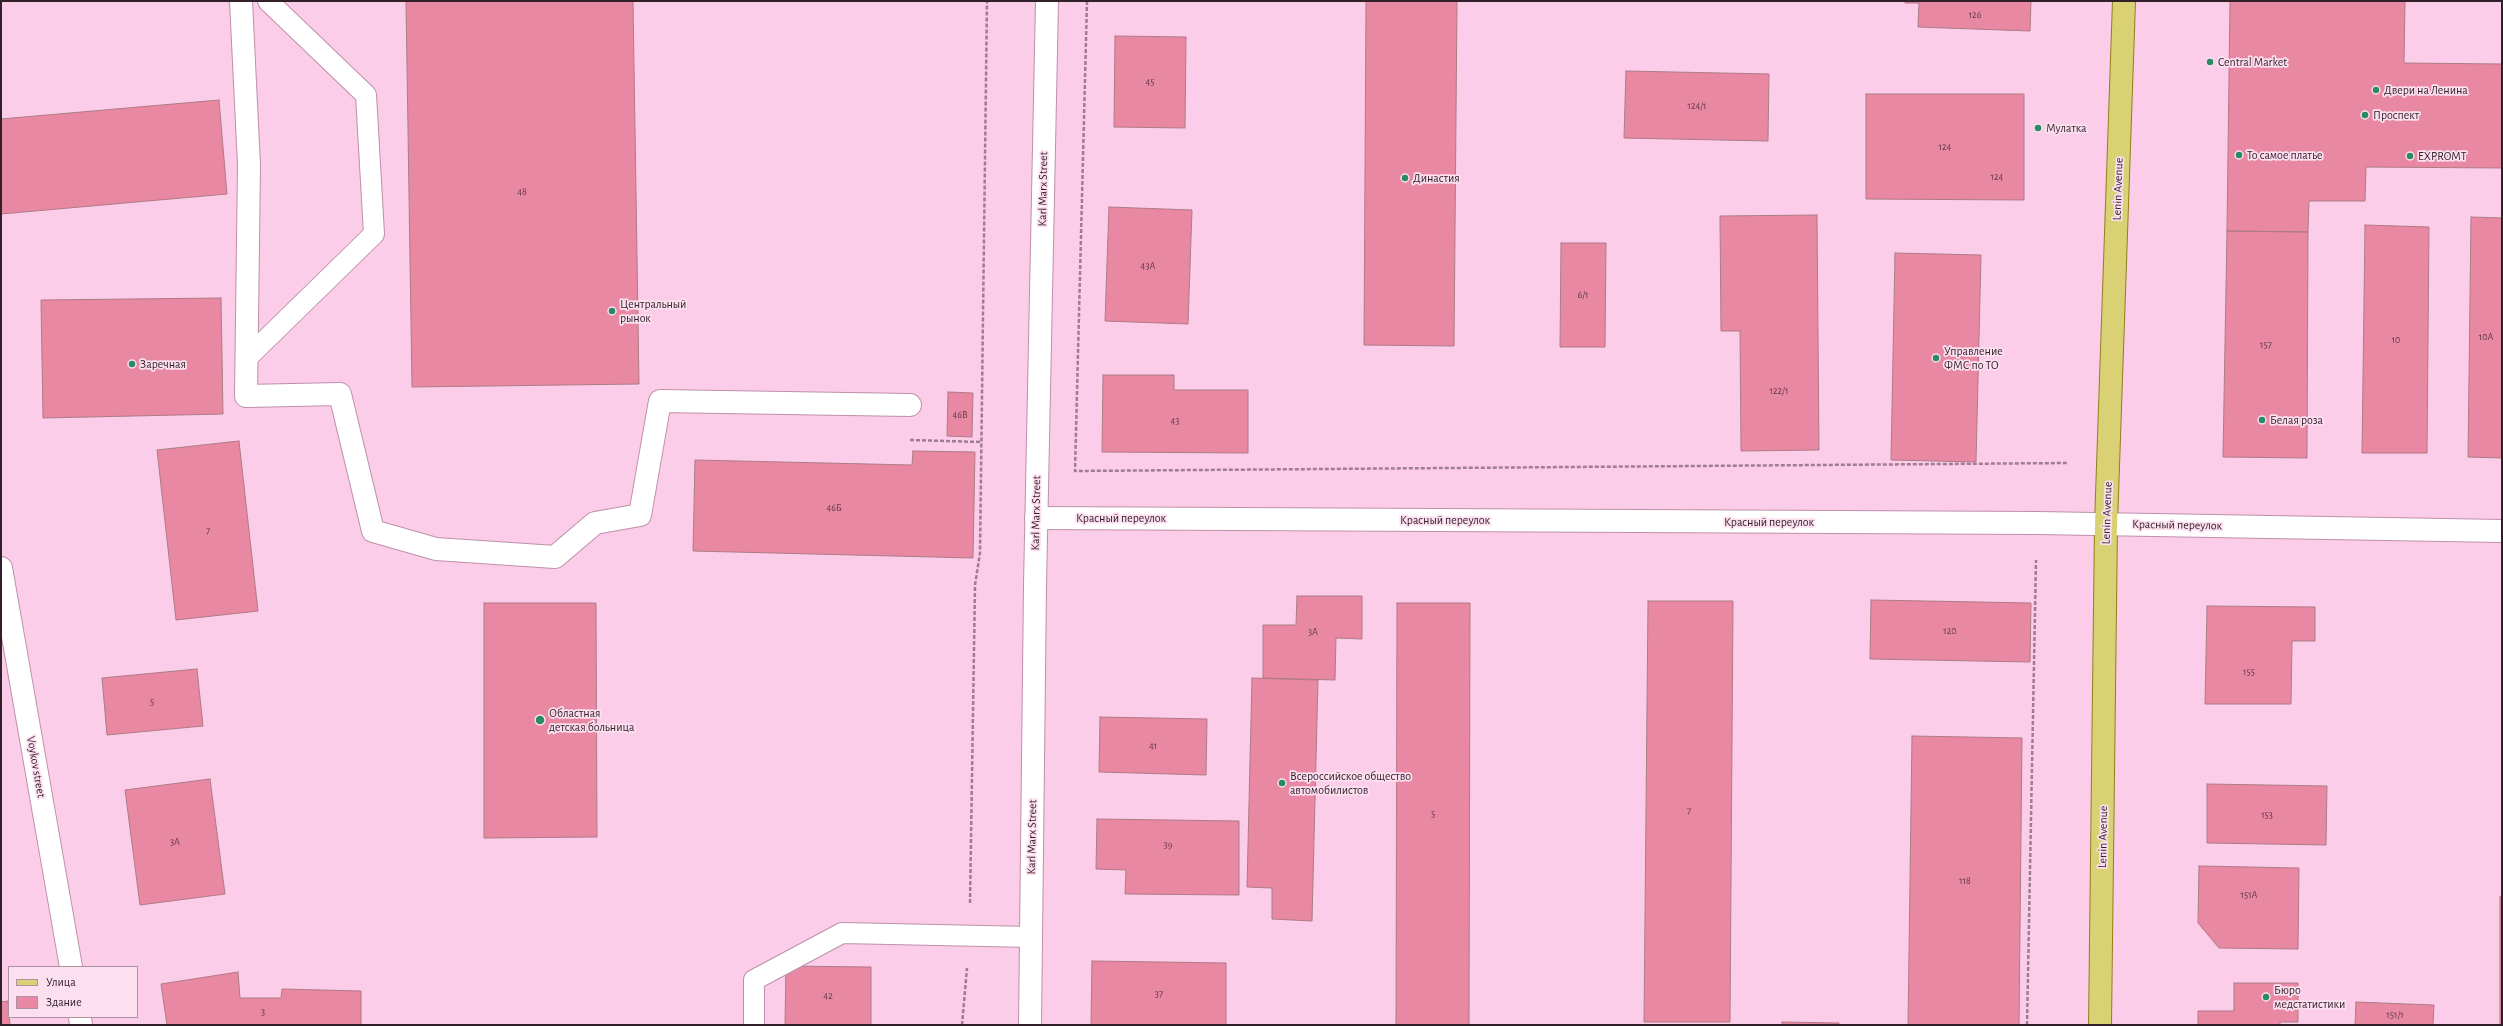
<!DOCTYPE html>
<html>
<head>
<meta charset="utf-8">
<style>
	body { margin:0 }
	#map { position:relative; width:2503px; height:1026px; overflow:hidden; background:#fccde8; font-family:"Alegreya Sans",sans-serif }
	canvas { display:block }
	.frame { position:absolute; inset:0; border:2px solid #311f2a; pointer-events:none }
	.legend { position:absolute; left:8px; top:966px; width:130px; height:52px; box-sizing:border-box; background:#fde0f0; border:1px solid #ab93a1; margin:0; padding:5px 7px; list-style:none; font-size:12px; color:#311f2a }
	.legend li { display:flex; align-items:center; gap:8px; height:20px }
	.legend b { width:20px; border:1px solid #ab93a1 }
</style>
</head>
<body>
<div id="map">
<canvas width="2503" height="1026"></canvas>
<div class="frame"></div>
<ul class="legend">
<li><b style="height:5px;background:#dad175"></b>Улица</li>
<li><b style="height:11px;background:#e988a2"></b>Здание</li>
</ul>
</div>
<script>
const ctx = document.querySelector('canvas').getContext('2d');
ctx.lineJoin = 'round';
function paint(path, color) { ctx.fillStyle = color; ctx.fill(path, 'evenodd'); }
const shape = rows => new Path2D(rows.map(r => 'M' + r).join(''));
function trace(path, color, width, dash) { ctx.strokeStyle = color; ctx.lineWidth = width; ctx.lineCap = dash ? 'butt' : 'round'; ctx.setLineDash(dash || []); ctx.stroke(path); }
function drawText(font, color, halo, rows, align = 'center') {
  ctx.font = font + ' "Alegreya Sans",sans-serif'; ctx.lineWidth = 3.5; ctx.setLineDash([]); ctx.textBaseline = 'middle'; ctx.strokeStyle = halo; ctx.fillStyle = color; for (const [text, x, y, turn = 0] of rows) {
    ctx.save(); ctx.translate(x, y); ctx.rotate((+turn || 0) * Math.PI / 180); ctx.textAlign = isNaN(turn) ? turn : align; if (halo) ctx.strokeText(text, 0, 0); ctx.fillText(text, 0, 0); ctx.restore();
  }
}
const building = shape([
	[406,1,633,1,639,384,412,387,406,1],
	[1366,1,1457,1,1454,346,1364,345,1366,1],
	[1905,1,2031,1,2030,31,1918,27,1919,3,1905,3,1905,1],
	[2230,1,2405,1,2404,63,2502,64,2502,168,2366,167,2365,201,2309,201,2308,232,2227,231,2230,1],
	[1115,36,1186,37,1185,128,1114,127,1115,36],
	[1626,71,1769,74,1768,141,1624,138,1626,71],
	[1866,94,2024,94,2024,200,1866,199,1866,94],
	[219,100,227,194,1,214,1,119,219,100],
	[1109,207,1192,210,1188,324,1105,321,1109,207],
	[1817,215,1819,450,1741,451,1740,331,1721,331,1720,216,1817,215],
	[2471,217,2502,218,2502,458,2468,457,2471,217],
	[2365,225,2429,227,2427,453,2362,453,2365,225],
	[2227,231,2308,232,2307,458,2223,457,2227,231],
	[1561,243,1606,243,1605,347,1560,347,1561,243],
	[1895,253,1981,255,1976,462,1891,460,1895,253],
	[221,298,223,414,43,418,41,300,221,298],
	[1103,375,1174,375,1174,390,1248,390,1248,453,1102,452,1103,375],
	[948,392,973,393,972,437,947,436,948,392],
	[239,441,258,611,176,620,157,450,239,441],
	[913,451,975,452,973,558,693,551,695,460,912,465,913,451],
	[1297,596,1362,596,1362,639,1336,638,1335,680,1263,678,1263,625,1296,625,1297,596],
	[1871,600,2031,603,2030,662,1870,659,1871,600],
	[1648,601,1733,601,1730,1022,1644,1022,1648,601],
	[484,603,596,603,597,837,484,838,484,603],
	[1397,603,1470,603,1469,1025,1396,1025,1397,603],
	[2207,606,2315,607,2315,641,2292,641,2291,704,2205,704,2207,606],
	[197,669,203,726,107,735,102,678,197,669],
	[1252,678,1318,680,1312,921,1272,919,1272,888,1247,887,1252,678],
	[1100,717,1207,719,1206,775,1099,772,1100,717],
	[1912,736,2022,738,2019,1025,1908,1025,1912,736],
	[210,779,225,894,140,905,125,790,210,779],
	[2207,784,2327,786,2326,845,2207,843,2207,784],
	[1097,819,1239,821,1239,895,1125,894,1126,870,1096,869,1097,819],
	[2199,866,2299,868,2298,949,2219,948,2198,923,2199,866],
	[2500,897,2502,897,2502,1025,2500,1025,2500,897],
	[1092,961,1226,963,1226,1025,1091,1025,1092,961],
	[786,966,871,967,871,1025,785,1025,786,966],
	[238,972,240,998,281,998,282,989,361,991,361,1025,167,1025,161,984,238,972],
	[2234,983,2298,983,2298,1022,2280,1022,2280,1025,2198,1025,2198,1011,2234,1011,2234,983],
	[8,1001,10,1025,1,1025,1,1002,8,1001],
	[2356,1002,2434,1005,2433,1025,2355,1025,2356,1002],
	[1782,1022,1839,1023,1839,1025,1782,1025,1782,1022]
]);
paint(building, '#e988a2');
trace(building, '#ad7b87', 1);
const service = shape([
	[246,359,374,234,366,95,268,1],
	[754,1025,754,980,842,933,1031,937]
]);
const minor = shape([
	[241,1,249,165,246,396,340,394,373,531,436,549,555,557,595,523,640,515,660,401,910,405],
	[1036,518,2037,523,2502,531],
	[1,568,71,967],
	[80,1017,81,1025]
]);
const tertiary = shape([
	[1030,1025,1035,585,1047,1]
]);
const primary = shape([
	[2100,1025,2106,524,2124,1]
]);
trace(service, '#bd90aa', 22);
trace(minor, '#bd90aa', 24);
trace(tertiary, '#bd90aa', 24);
trace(primary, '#8f7f1f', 24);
trace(shape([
	[1087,1,1075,471,2067,463],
	[910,440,981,442],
	[970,903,975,585,980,553,987,1],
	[962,1025,967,968],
	[2027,1025,2036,560]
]), '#9f7d91', 2.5, [4, 2]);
trace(service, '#fff', 20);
trace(minor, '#fff', 22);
trace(tertiary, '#fff', 22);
trace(primary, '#dad175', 22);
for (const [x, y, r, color] of [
	[2210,62,4,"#288b65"],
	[2376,90,4,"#288b65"],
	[2365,115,4,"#288b65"],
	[2038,128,4,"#288b65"],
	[2239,155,4,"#288b65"],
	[2410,156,4,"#288b65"],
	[1405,178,4,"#288b65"],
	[612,311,4,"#288b65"],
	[1936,358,4,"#288b65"],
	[132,364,4,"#288b65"],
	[2262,420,4,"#288b65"],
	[540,720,5,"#288b65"],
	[1282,783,4,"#288b65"],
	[2266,997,4,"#288b65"]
]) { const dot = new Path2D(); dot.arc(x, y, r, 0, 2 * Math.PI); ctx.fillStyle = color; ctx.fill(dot); trace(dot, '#fde0f0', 1.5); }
drawText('10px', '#5f3948', null, [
	["126",1975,15],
	["45",1150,82],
	["124/1",1697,106],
	["124",1945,147],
	["124",1997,177],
	["48",522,192],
	["43А",1148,266],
	["6/1",1583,295],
	["10А",2486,337],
	["10",2396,340],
	["157",2266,345],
	["122/1",1779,391],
	["46В",960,415],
	["43",1175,421],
	["46Б",834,508],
	["7",208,531],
	["120",1950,631],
	["3А",1313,632],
	["155",2249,672],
	["5",152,702],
	["41",1153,746],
	["7",1689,811],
	["5",1433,814],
	["153",2267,815],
	["3А",175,842],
	["39",1168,845],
	["118",1965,881],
	["151А",2249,895],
	["37",1159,994],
	["42",828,996],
	["3",263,1012],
	["151/1",2395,1015]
]);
drawText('12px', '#311f2a', '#fde0f0', [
	["Central Market",2218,62],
	["Двери на Ленина",2384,90],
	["Проспект",2373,115],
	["Мулатка",2046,128],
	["То самое платье",2247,155],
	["EXPROMT",2418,156],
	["Династия",1413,178],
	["Центральный",620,304],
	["рынок",620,318],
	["Управление",1944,351],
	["ФМС по ТО",1944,365],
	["Заречная",140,364],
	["Белая роза",2270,420],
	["Областная",549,713],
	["детская больница",549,727],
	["Всероссийское общество",1290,776],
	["автомобилистов",1290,790],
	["Бюро",2274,990],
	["медстатистики",2274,1004]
], 'left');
drawText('12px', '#311f2a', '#fde0f0', [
	["Karl Marx Street",1043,189,-89],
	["Lenin Avenue",2118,189,-88],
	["Karl Marx Street",1036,513,-89],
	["Lenin Avenue",2107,513,-88],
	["Красный переулок",1121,518],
	["Красный переулок",1445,520],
	["Красный переулок",1769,522],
	["Красный переулок",2177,525,1],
	["Voykov street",36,767,80],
	["Karl Marx Street",1032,837,-89],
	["Lenin Avenue",2103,837,-89]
]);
</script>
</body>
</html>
